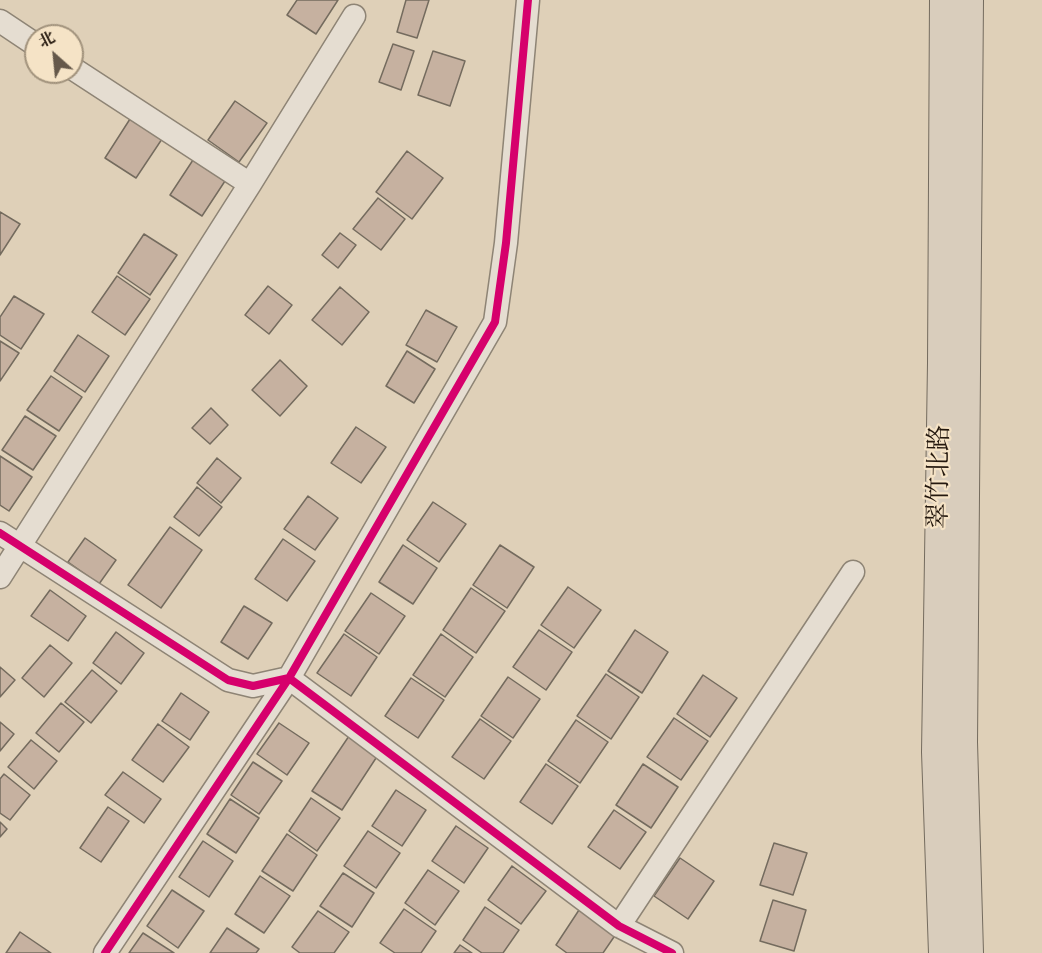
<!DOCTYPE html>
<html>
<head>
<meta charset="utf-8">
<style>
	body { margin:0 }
	#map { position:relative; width:1042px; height:953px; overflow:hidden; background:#dfd0b8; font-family:"IM FELL Double Pica","Noto Serif SC",serif }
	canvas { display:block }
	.north { position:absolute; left:24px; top:24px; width:60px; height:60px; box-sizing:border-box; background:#f5e3c6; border:2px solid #a1927c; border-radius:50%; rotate:333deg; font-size:16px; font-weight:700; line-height:24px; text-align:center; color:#24180e }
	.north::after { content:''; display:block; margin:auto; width:21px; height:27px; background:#65584a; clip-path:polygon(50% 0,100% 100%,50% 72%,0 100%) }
</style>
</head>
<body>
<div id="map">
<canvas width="1042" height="953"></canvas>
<div class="north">北</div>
</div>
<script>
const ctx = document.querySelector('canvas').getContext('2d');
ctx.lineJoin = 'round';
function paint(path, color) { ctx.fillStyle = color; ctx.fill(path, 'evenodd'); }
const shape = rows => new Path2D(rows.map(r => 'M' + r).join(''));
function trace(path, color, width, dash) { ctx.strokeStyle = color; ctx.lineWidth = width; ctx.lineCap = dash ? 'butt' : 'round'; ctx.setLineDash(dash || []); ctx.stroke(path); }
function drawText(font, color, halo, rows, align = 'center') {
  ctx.font = font + ' "IM FELL Double Pica","Noto Serif SC",serif'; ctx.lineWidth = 4.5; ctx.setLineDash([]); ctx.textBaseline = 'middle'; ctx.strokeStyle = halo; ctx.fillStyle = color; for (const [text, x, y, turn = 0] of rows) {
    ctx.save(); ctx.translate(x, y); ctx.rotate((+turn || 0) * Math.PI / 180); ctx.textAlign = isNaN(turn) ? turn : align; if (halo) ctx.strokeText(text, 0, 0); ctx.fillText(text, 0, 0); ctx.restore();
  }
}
const building = shape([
	[297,0,338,0,316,34,287,15,297,0],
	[406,0,429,0,417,38,397,32,406,0],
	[393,44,414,51,401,90,379,82,393,44],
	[433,51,465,61,450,106,418,95,433,51],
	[235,101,267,123,239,162,208,140,235,101],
	[130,119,162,139,136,178,105,158,130,119],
	[407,151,443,178,412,219,376,192,407,151],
	[193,160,225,181,202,216,170,195,193,160],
	[378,198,405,219,381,250,353,229,378,198],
	[0,212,20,224,0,255,0,212],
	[340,233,356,245,338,268,322,255,340,233],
	[144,234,177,255,150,295,118,273,144,234],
	[117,276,150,299,125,335,92,312,117,276],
	[268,286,292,305,269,334,245,315,268,286],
	[340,287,369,312,342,345,312,320,340,287],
	[14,296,44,314,21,349,0,335,0,317,14,296],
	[426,310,457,327,437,362,406,345,426,310],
	[78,335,109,356,85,392,54,371,78,335],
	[0,341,19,353,0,381,0,341],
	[407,351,435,369,414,403,386,386,407,351],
	[280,360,307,386,280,416,252,390,280,360],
	[51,376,82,397,59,431,27,410,51,376],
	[211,408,228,425,210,444,192,428,211,408],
	[25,416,56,436,33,470,2,450,25,416],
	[356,427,386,447,361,483,331,463,356,427],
	[0,456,32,477,9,511,0,505,0,456],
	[217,458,241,478,221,503,197,483,217,458],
	[197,487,222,507,199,536,174,517,197,487],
	[308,496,338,518,315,550,284,529,308,496],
	[433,502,466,524,439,562,407,540,433,502],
	[170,527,202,550,161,608,128,585,170,527],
	[85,538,116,560,99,584,68,562,85,538],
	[283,539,315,561,287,601,255,579,283,539],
	[403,545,437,568,413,604,379,582,403,545],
	[500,545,534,567,507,608,473,585,500,545],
	[568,587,601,610,574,648,541,625,568,587],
	[471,588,505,611,476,653,443,630,471,588],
	[50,590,86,616,68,641,31,616,50,590],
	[371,593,405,616,379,654,345,631,371,593],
	[244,606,272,623,248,659,221,642,244,606],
	[539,630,572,652,546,690,513,667,539,630],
	[635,630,668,652,642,693,608,671,635,630],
	[116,632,144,653,121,684,93,663,116,632],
	[344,634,377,657,351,696,317,673,344,634],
	[441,634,473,657,445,697,413,675,441,634],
	[50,645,72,663,44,697,22,678,50,645],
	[0,667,15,680,0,697,0,667],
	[92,670,117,691,91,723,65,702,92,670],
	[606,674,639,697,611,739,577,716,606,674],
	[703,675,737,698,710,737,677,714,703,675],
	[508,677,540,699,513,738,481,716,508,677],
	[411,678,444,700,418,738,385,716,411,678],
	[181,693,209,712,190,740,162,721,181,693],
	[61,703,84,722,59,752,36,733,61,703],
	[674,718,708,741,681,780,647,757,674,718],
	[480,719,511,741,484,779,452,757,480,719],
	[576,720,608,742,580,783,548,761,576,720],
	[0,722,14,734,0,751,0,722],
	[279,723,309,743,287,775,257,754,279,723],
	[158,724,189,747,163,782,132,760,158,724],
	[349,736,378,755,342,810,312,791,349,736],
	[31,740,57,761,34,789,8,767,31,740],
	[253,762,282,781,259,814,231,795,253,762],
	[546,764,578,786,552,824,520,802,546,764],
	[643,764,678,787,651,828,616,805,643,764],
	[123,772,161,799,144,823,105,795,123,772],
	[4,774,30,795,10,820,0,813,0,779,4,774],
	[396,790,426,810,402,846,372,826,396,790],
	[311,798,340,818,317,851,289,831,311,798],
	[230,799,259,818,236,853,207,834,230,799],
	[108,807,129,821,101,862,80,848,108,807],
	[614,810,646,832,620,869,588,847,614,810],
	[0,822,7,829,0,837,0,822],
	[456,826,488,848,464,883,432,861,456,826],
	[368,831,400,853,376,888,344,866,368,831],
	[287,834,317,855,293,891,262,871,287,834],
	[203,841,233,861,209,897,179,877,203,841],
	[774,843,807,853,793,895,760,885,774,843],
	[680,858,714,881,688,919,654,896,680,858],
	[512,866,546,891,521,924,488,900,512,866],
	[428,870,459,891,435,925,405,903,428,870],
	[343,873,374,893,352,927,320,906,343,873],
	[260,876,290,896,264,933,235,914,260,876],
	[172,890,204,911,178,948,147,926,172,890],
	[773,900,806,910,794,951,760,941,773,900],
	[485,907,519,930,503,953,482,953,463,940,485,907],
	[404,909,436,931,421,953,395,953,380,943,404,909],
	[579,910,616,934,603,953,567,953,556,945,579,910],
	[318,911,349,932,334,953,300,953,292,947,318,911],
	[227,928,259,949,256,953,210,953,227,928],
	[20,932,51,953,6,953,20,932],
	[143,933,174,953,129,953,143,933],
	[460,945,472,953,454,953,460,945]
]);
paint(building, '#c6b1a0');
trace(building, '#746b5e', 1.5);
const minor = shape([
	[0,21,36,45],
	[72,68,250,184],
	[0,533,228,680,253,686,289,678,619,926,672,953],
	[0,577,250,184,354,16],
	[619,926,853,572],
	[105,953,289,678,495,322,506,243,528,0]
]);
const major = shape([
	[944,953,937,752,943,363,945,0],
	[968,953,962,742,968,0]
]);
trace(minor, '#8e8475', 25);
trace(major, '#746b5e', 32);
trace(minor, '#e5ddd1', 22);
trace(major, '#d9cdbc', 30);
trace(shape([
	[0,533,228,680,253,686,289,678,619,926,672,953],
	[105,953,289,678,495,322,506,243,528,0]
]), '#d6006c', 8);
drawText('26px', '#24180e', '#f5e3c6', [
	["翠竹北路",941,477,-89]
]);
</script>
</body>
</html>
